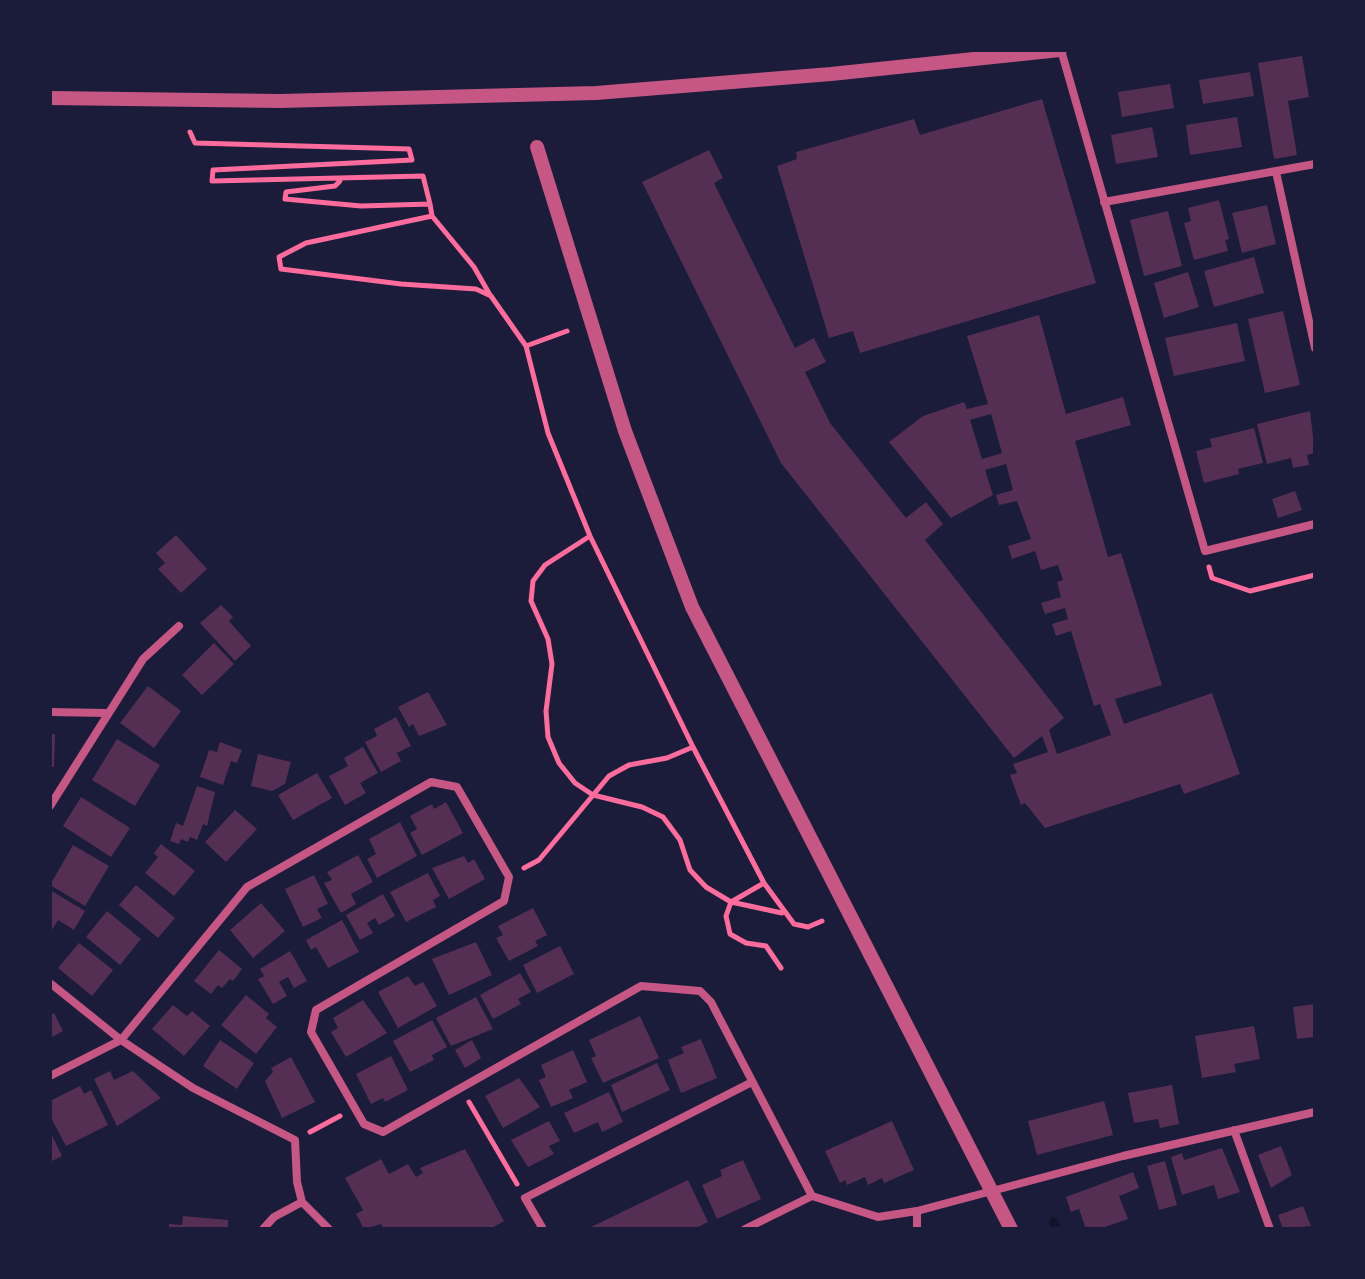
<!DOCTYPE html>
<html>
<head>
<meta charset="utf-8">
<style>
	body { margin:0 }
	#map { position:relative; width:1365px; height:1279px; overflow:hidden; background:#1b1b3a; font-family:"DejaVu Sans",sans-serif }
	canvas { display:block }
	.frame { position:absolute; inset:0; border:52px solid #1b1b3a; pointer-events:none }
</style>
</head>
<body>
<div id="map">
<canvas width="1365" height="1279"></canvas>
<div class="frame"></div>
</div>
<script>
const ctx = document.querySelector('canvas').getContext('2d');
ctx.lineJoin = 'round';
const shape = rows => new Path2D(rows.map(r => 'M' + r).join(''));
function trace(path, color, width, dash) { ctx.strokeStyle = color; ctx.lineWidth = width; ctx.lineCap = dash ? 'butt' : 'round'; ctx.setLineDash(dash || []); ctx.stroke(path); }
function paint(path, color) { ctx.fillStyle = color; ctx.fill(path, 'evenodd'); }
trace(shape([
	[1054,1222,1057,1229]
]), '#12122b', 9);
paint(shape([
	[1302,56,1309,97,1288,101,1297,155,1274,159,1258,63],
	[1250,72,1254,96,1203,104,1199,80],
	[1170,84,1174,108,1122,117,1118,92],
	[1042,99,1096,283,860,353,853,331,829,338,777,166,797,159,796,152,914,119,920,135],
	[1237,117,1242,147,1190,155,1186,125],
	[1152,127,1158,157,1116,164,1111,135],
	[709,150,723,178,714,183,795,348,814,338,826,362,805,372,830,423,906,518,926,502,943,524,925,540,1064,718,1049,730,1057,754,1111,735,1100,704,1094,706,1071,631,1056,636,1052,624,1068,619,1065,608,1045,614,1041,603,1061,597,1057,582,1063,580,1058,565,1041,570,1035,551,1012,559,1008,546,1031,539,1017,501,999,505,996,495,1013,490,1006,464,985,470,993,495,951,518,889,442,923,416,964,402,967,409,988,404,967,336,1039,315,1066,414,1123,397,1131,425,1075,441,1108,557,1121,553,1162,685,1115,699,1124,724,1212,693,1240,774,1184,794,1180,784,1045,828,1025,803,1021,805,1010,775,1017,773,1013,764,1048,752,1042,736,1014,758,781,463,642,182],
	[991,414,1002,453,982,459,970,420],
	[1219,200,1229,239,1225,240,1228,251,1194,260,1184,223,1191,221,1188,208],
	[1267,205,1276,244,1242,253,1232,213],
	[1168,211,1182,266,1144,276,1130,220],
	[1254,257,1264,293,1214,307,1204,271],
	[1188,272,1199,307,1164,318,1154,283],
	[1283,311,1300,385,1265,393,1248,319],
	[1237,323,1245,361,1174,376,1165,338],
	[1310,411,1315,453,1307,455,1309,465,1293,468,1291,458,1267,464,1257,424],
	[1254,428,1263,463,1238,469,1239,474,1204,483,1196,451,1212,447,1210,439],
	[1295,491,1302,510,1278,518,1272,499],
	[176,535,207,569,181,593,158,569,165,563,156,553],
	[221,605,233,617,229,621,251,646,235,661,200,623],
	[214,643,234,664,202,695,182,675],
	[148,686,181,711,154,748,120,723],
	[428,692,447,725,419,736,413,724,409,727,398,707],
	[396,717,411,746,397,753,401,761,381,772,365,742,377,736,374,729],
	[50,734,55,734,54,767,50,767],
	[117,739,160,765,135,806,92,780],
	[220,742,242,750,237,763,231,761,223,785,200,777,209,750,217,752],
	[363,747,378,773,360,783,366,793,345,805,329,776,348,766,344,758],
	[258,754,291,762,285,784,272,791,251,786],
	[317,773,332,798,293,820,278,795],
	[197,786,215,792,207,826,203,824,197,840,190,837,188,842,181,839,179,844,170,841,176,823,183,826],
	[81,797,130,828,111,857,63,826],
	[446,802,463,833,422,855,410,833,417,829,410,816,432,804,434,809],
	[235,810,257,829,226,862,205,842],
	[400,822,417,856,377,878,367,859,376,854,369,839],
	[161,844,195,871,174,896,145,873,158,857,154,853],
	[73,845,109,866,85,906,50,885],
	[358,855,373,882,351,894,356,904,341,913,324,883,332,880,327,872],
	[464,856,468,863,474,859,485,879,449,899,432,868],
	[428,873,440,896,433,900,436,907,406,922,390,892],
	[314,875,328,904,317,909,322,918,303,927,285,889],
	[136,885,175,918,158,938,119,905],
	[50,890,85,911,74,930,58,920,50,933],
	[383,894,395,916,379,925,375,918,367,923,373,933,360,940,346,915],
	[261,903,285,931,253,958,230,930],
	[533,908,547,935,535,941,538,946,509,961,496,938,503,935,498,926],
	[107,911,141,939,120,965,86,937],
	[342,920,359,952,328,968,316,947,311,950,306,940],
	[476,942,492,975,449,995,432,959],
	[79,943,113,970,92,996,58,968],
	[560,946,574,974,537,993,523,965],
	[219,950,242,969,233,981,230,979,222,988,218,985,211,994,194,981],
	[290,951,307,981,294,988,288,977,279,982,287,996,273,1004,258,979,264,976,260,969],
	[520,973,531,992,518,999,521,1004,493,1019,480,995],
	[408,976,415,986,423,982,437,1006,398,1028,378,992],
	[246,995,269,1014,266,1018,277,1027,256,1054,221,1025],
	[476,997,493,1029,451,1046,436,1018],
	[363,1000,387,1033,346,1057,331,1032,338,1028,333,1018],
	[1315,1004,1315,1037,1297,1039,1293,1007],
	[173,1005,187,1016,192,1011,210,1026,184,1056,152,1029],
	[54,1013,63,1031,50,1038,50,1015],
	[640,1016,659,1058,603,1083,591,1058,596,1056,589,1040],
	[432,1020,447,1047,432,1055,434,1060,410,1072,393,1041],
	[1254,1026,1260,1059,1234,1064,1236,1072,1202,1078,1195,1036],
	[701,1039,717,1078,681,1093,668,1060,684,1053,681,1047],
	[220,1040,254,1063,237,1089,203,1066],
	[472,1040,481,1058,465,1068,455,1050],
	[573,1050,587,1082,569,1090,573,1098,551,1107,539,1080,546,1077,541,1065],
	[391,1056,408,1090,385,1102,383,1098,371,1104,356,1074],
	[291,1057,315,1102,282,1118,265,1081,273,1072,271,1068],
	[657,1063,670,1090,622,1112,611,1085],
	[110,1071,114,1080,133,1071,161,1098,117,1126,94,1079],
	[519,1078,540,1107,503,1128,485,1096],
	[1172,1085,1179,1124,1160,1128,1158,1119,1134,1123,1128,1093],
	[80,1086,84,1094,91,1090,108,1125,66,1146,50,1116,50,1101],
	[609,1092,623,1122,602,1132,598,1122,574,1133,564,1113],
	[1104,1101,1113,1135,1037,1155,1028,1121],
	[549,1121,560,1141,549,1146,554,1154,528,1167,511,1140],
	[892,1121,914,1170,884,1183,882,1178,868,1185,865,1177,847,1185,845,1180,840,1183,825,1151],
	[50,1131,62,1156,50,1162],
	[1281,1146,1292,1175,1271,1188,1258,1155],
	[1222,1148,1240,1192,1218,1199,1214,1185,1182,1195,1171,1157,1182,1153,1184,1160],
	[465,1149,504,1221,490,1229,384,1229,381,1224,364,1229,356,1214,363,1210,345,1178,381,1159,389,1174,408,1164,416,1177,423,1173,420,1168],
	[743,1160,761,1199,717,1219,702,1185,722,1176,720,1170],
	[1165,1161,1177,1205,1159,1210,1147,1166],
	[1133,1172,1139,1188,1119,1196,1128,1219,1099,1229,1086,1229,1079,1209,1071,1212,1066,1197],
	[688,1180,708,1222,694,1229,587,1229],
	[1303,1206,1311,1226,1283,1229,1278,1215],
	[183,1216,228,1220,228,1229,169,1229,169,1224,182,1225]
]), '#542f53');
trace(shape([
	[190,132,195,143,409,149,412,160,213,170,212,181,423,176,430,204],
	[340,181,335,186,286,192,285,199,361,206,430,204,432,216,306,243,279,257,281,269,401,284,476,289,491,296,526,346,548,433,590,536,693,747,764,883,794,924,808,927,822,921],
	[432,216,474,267,490,295],
	[526,346,567,331],
	[590,536,545,565,533,581,531,601,548,639,552,664,546,711,548,737,559,763,575,783,593,795,642,807,663,817,680,840,690,870,706,887,731,902,782,913],
	[1209,567,1212,578,1250,591,1315,575],
	[524,868,539,860,609,776,629,765,667,758,693,747],
	[764,883,731,902,726,916,730,934,746,943,766,946,781,968],
	[469,1102,517,1184],
	[310,1132,340,1116]
]), '#ff6b9d', 5);
trace(shape([
	[1061,50,1205,551,1315,524],
	[1276,172,1315,348],
	[1104,202,1315,164],
	[50,712,106,713],
	[50,806,143,659,179,626],
	[50,983,121,1040,193,1088,295,1140,297,1182,302,1202,329,1229],
	[50,1076,121,1040,247,887,431,782,457,787,509,877,504,901,316,1010,311,1032,364,1124,383,1132,641,986,700,991,711,1002,812,1196],
	[1234,1130,1270,1229],
	[263,1229,274,1217,302,1202],
	[543,1229,525,1198,752,1082],
	[745,1229,812,1196,878,1217,917,1211,1123,1156,1315,1112],
	[917,1229,917,1211]
]), '#c65784', 8);
trace(shape([
	[50,98,280,101,596,93,831,74,1060,50],
	[537,147,625,431,692,607,1011,1229]
]), '#c65784', 14);
</script>
</body>
</html>
